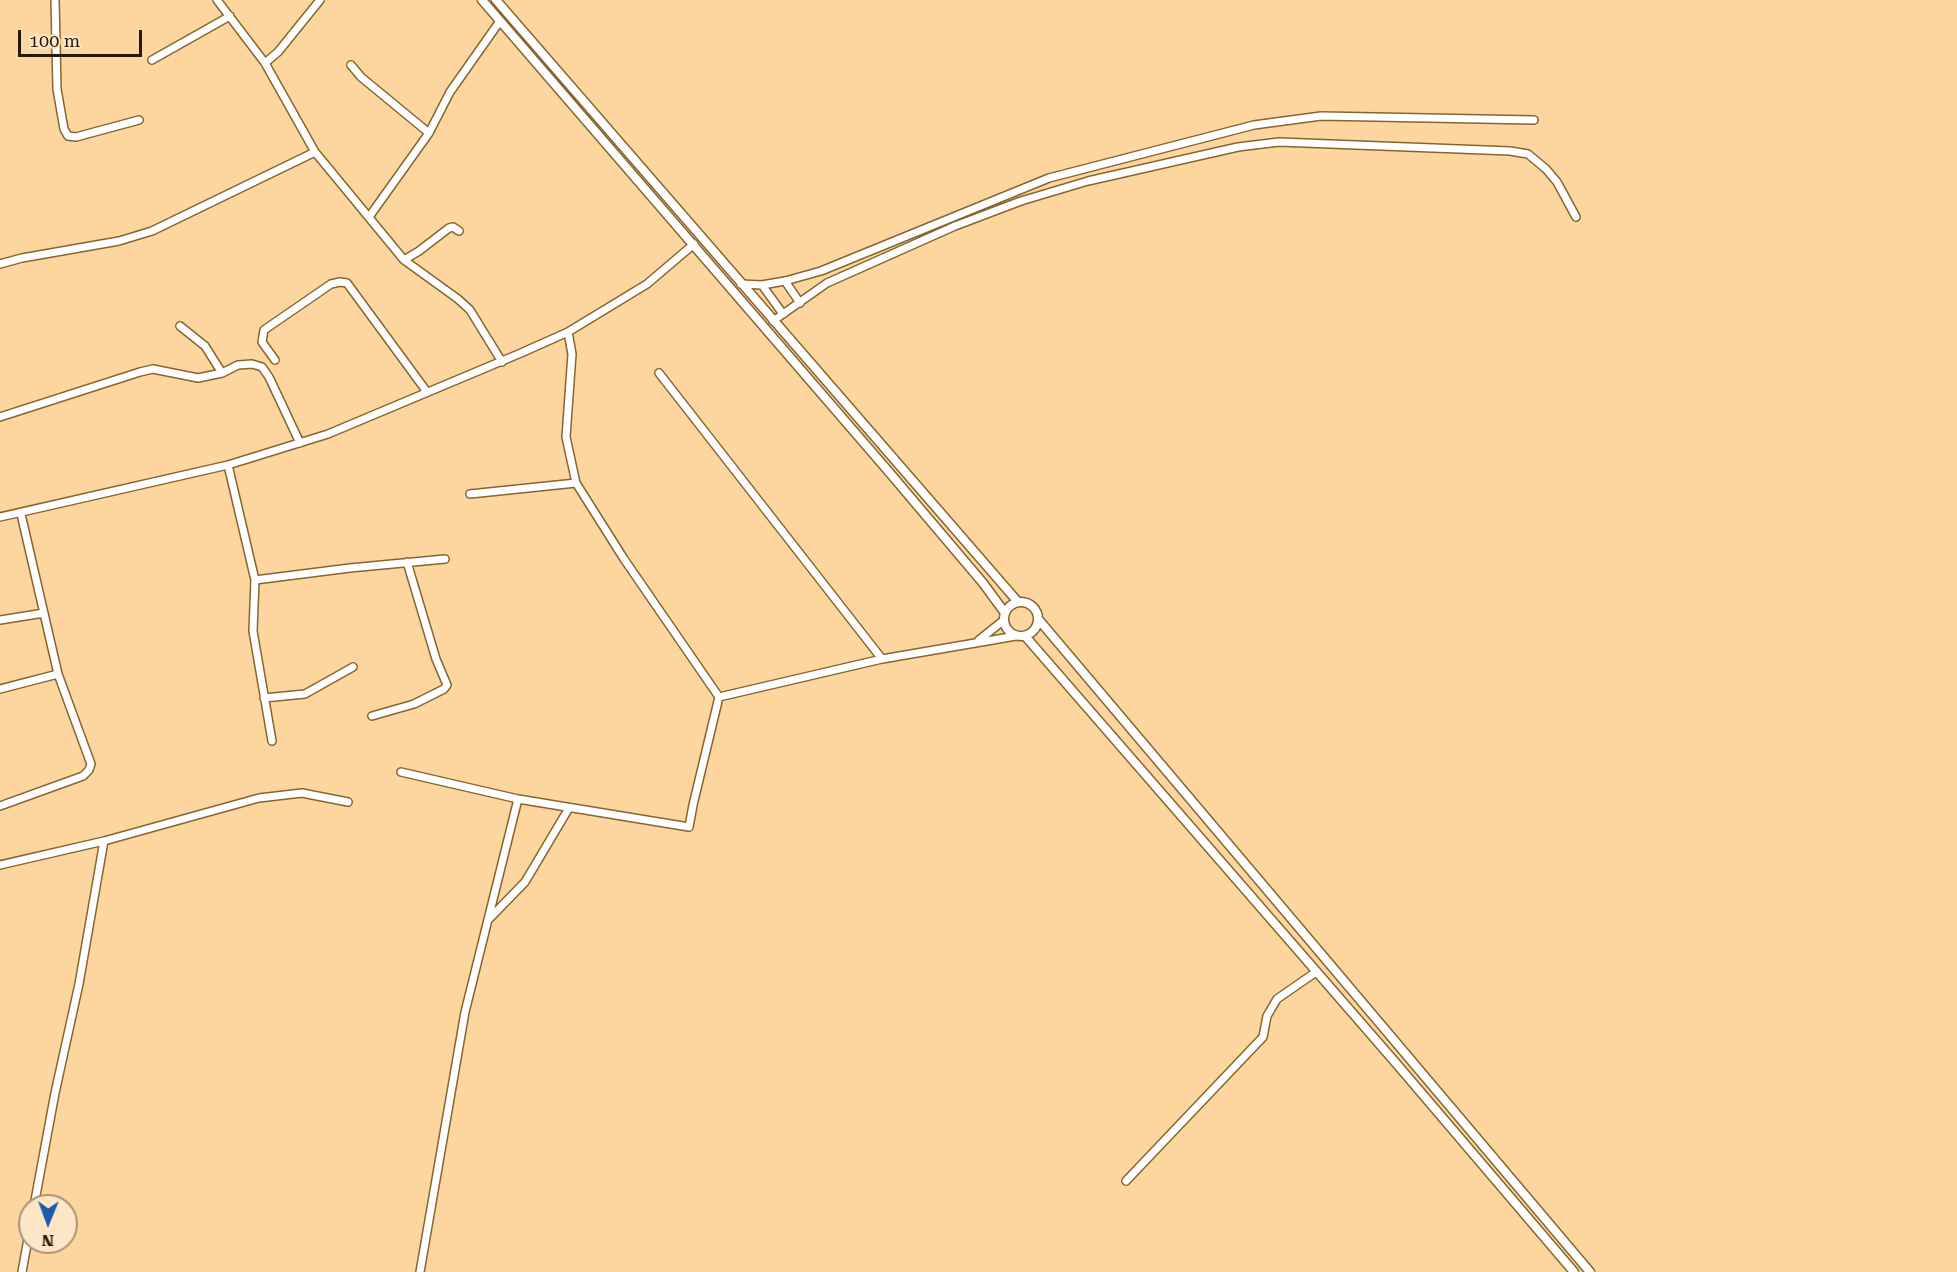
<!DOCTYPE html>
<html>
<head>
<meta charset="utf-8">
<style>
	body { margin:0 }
	#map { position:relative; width:1957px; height:1272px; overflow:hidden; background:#fcd69e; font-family:"Roboto Serif",serif }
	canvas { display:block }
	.north { position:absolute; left:18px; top:1194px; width:60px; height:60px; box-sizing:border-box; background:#fde6c5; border:2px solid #a79477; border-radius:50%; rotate:181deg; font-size:16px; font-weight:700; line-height:24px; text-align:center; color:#261803 }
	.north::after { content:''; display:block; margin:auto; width:21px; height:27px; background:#1d5aab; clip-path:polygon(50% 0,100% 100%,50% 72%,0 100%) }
	.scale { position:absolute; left:18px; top:30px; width:124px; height:27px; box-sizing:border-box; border:3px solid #261803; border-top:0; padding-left:8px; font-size:18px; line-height:21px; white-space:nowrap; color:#261803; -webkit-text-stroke:4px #fde6c5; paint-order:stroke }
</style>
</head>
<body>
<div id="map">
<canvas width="1957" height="1272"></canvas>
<div class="north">N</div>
<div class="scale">100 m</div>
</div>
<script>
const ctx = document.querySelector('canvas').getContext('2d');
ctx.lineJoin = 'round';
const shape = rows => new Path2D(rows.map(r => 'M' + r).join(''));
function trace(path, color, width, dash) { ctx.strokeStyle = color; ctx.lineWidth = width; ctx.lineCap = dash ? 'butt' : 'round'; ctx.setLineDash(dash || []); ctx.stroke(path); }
const minor = shape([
	[55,0,57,89,64,129,68,136,76,137,139,120],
	[217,0,265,63,315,152,404,260,458,299,470,310,502,362],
	[152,60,230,16],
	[265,63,278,52,320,0],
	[351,65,361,77,429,133],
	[369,217,429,133,450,92,500,21],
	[404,260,419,251,449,228,453,227,459,231],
	[0,264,22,258,119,241,152,231,315,152],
	[785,281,800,303],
	[741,284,762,285,785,281,821,271,1049,178,1254,125,1321,116,1534,120],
	[762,285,783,314],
	[773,321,827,283,955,226,1021,201,1088,181,1238,147,1279,142,1510,151,1528,154,1546,169,1557,182,1576,217],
	[180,326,205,346,222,373],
	[568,332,572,354,566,437,576,483,624,559,719,697],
	[275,360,262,342,264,330,331,284,340,282,347,283,427,392],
	[659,373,882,659],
	[0,417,140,372,153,369,198,378,222,373,238,365,252,364,262,367,269,377,300,443],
	[228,465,255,580,253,631,272,741],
	[470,494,576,483],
	[0,517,228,465,328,434,521,353,568,332,647,284,694,244],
	[255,580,350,568,445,559],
	[0,620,44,613],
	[979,640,1004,620],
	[0,689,58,674,21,514],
	[264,698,305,694,353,667],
	[372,716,414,704,444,689,447,685,436,659,407,562],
	[401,772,518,799],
	[0,806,83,776,89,770,91,764,58,674],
	[0,865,104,841,259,798,302,793,348,802],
	[490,918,525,882,569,808],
	[1126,1181,1263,1037,1267,1016,1277,999,1316,972],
	[34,1206,55,1093,79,984,104,841],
	[22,1272,30,1228],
	[420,1272,465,1012,518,799,689,827,693,805,719,697,882,659,1016,636]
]);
const tertiary = shape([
	[482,0,889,472,983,583,1005,613],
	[496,0,1018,602],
	'1004 619a17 17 0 1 1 34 0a17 17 0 1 1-34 0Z',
	[1039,620,1590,1272],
	[1025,636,1395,1062,1574,1272]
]);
trace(minor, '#87652f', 10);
trace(tertiary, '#87652f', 11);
trace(minor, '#fff', 7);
trace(tertiary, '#fff', 8);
</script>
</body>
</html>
